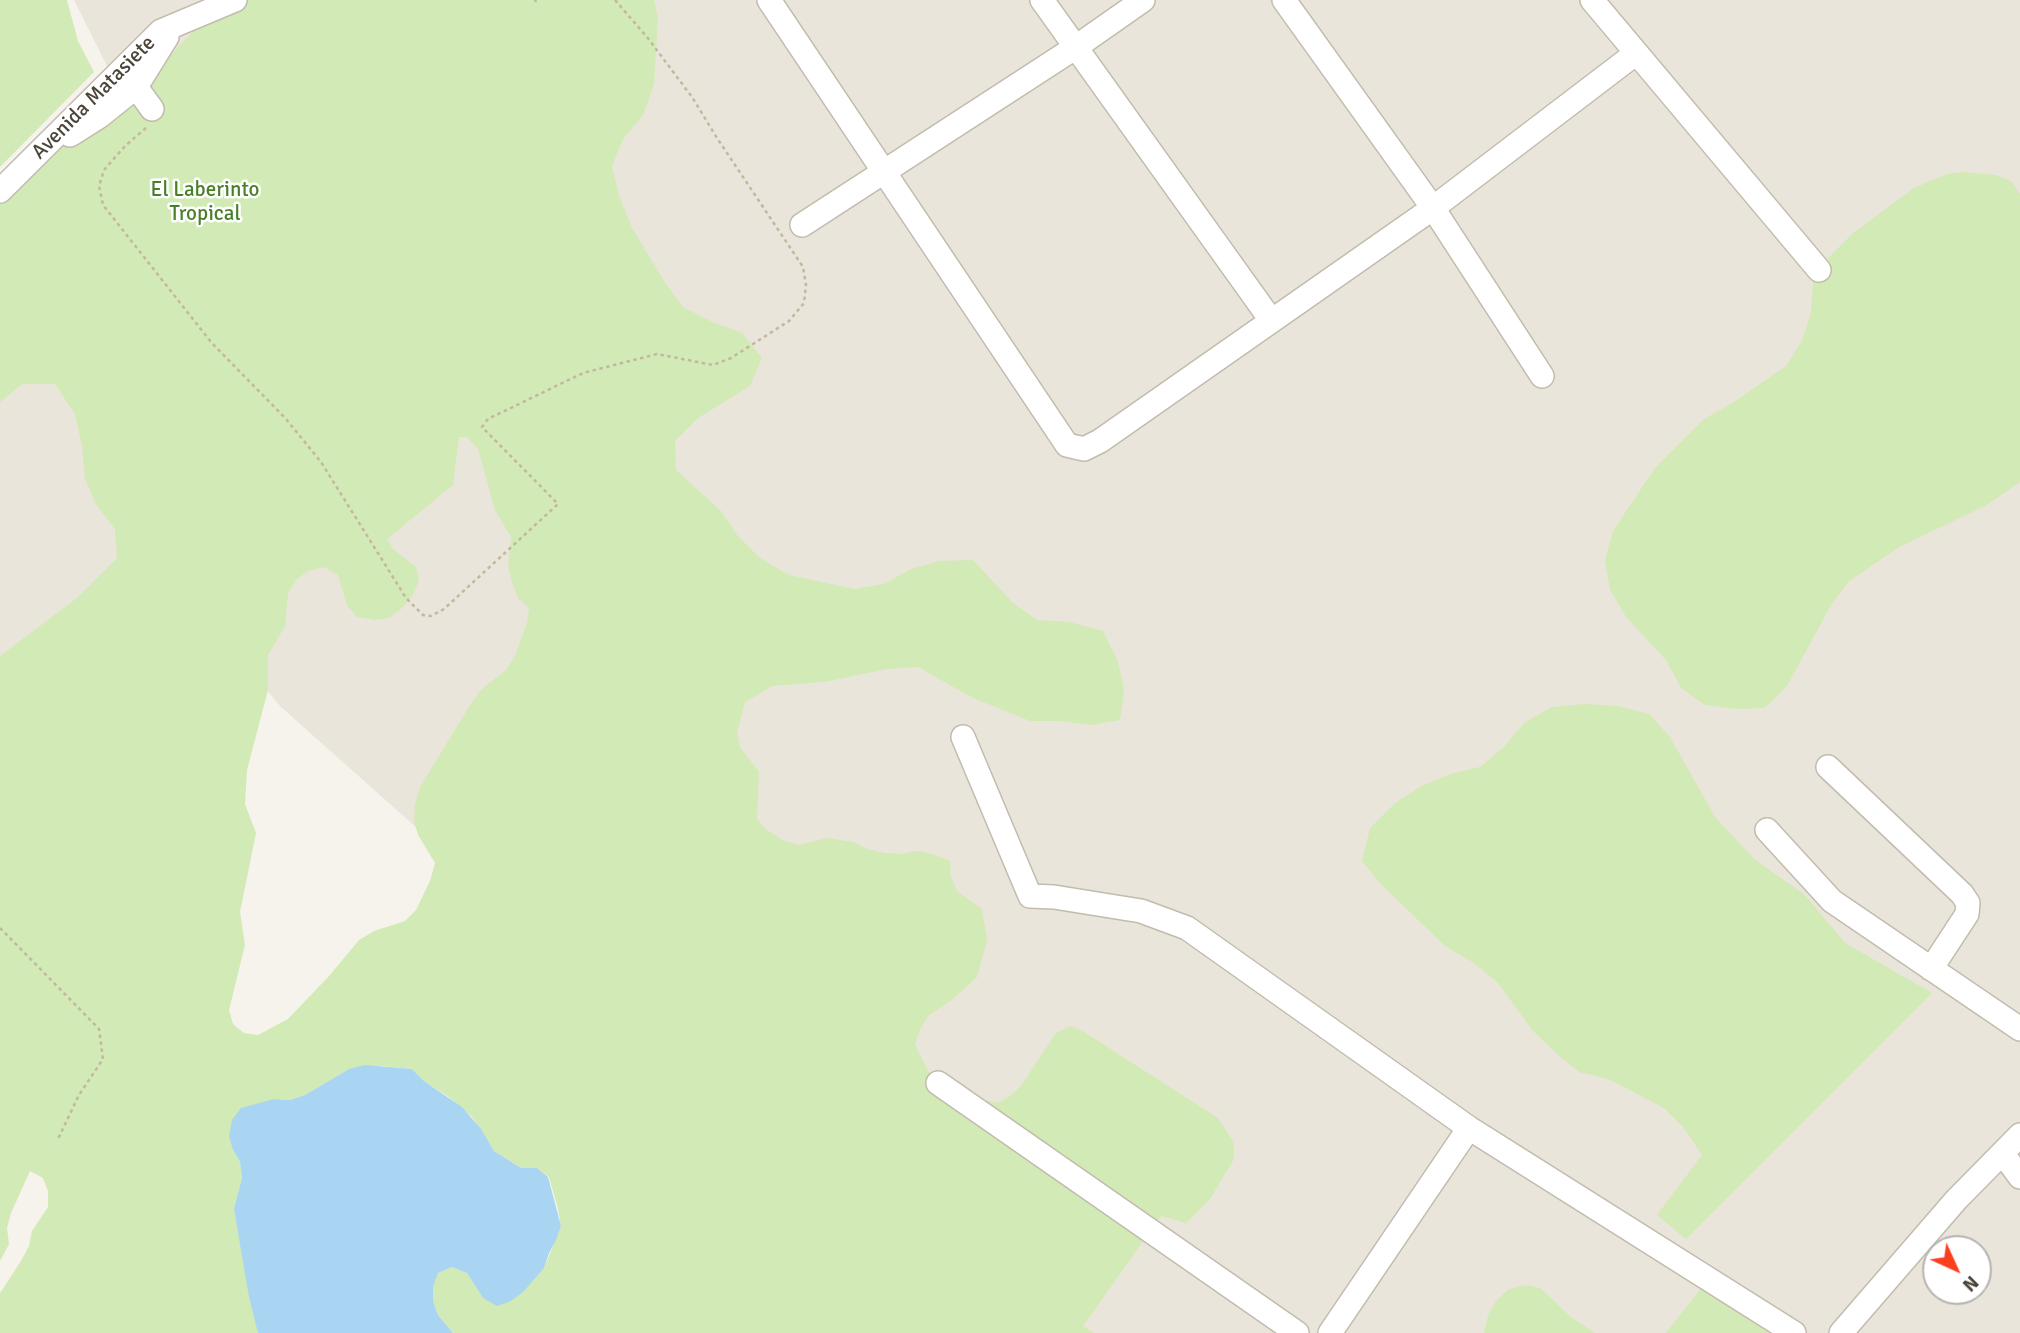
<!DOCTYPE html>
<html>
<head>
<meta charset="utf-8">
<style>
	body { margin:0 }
	#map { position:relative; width:2020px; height:1333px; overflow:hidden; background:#f6f3ec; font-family:Signika,sans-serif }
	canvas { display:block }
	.north { position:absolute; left:1922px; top:1235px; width:70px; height:70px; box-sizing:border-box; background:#fff; border:2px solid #b7b4b0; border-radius:50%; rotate:135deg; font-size:19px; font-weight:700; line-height:28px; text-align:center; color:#4b4439 }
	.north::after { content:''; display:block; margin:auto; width:24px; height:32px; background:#fc3f1d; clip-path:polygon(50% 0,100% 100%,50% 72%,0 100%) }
</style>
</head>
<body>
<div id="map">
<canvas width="2020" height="1333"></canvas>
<div class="north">N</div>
</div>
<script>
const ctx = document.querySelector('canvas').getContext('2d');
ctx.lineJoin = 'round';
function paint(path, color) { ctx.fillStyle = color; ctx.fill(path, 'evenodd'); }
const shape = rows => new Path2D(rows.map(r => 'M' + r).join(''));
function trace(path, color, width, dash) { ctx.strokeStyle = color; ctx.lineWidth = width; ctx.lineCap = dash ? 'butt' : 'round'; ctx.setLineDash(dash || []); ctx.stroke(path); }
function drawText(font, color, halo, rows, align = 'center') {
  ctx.font = font + ' Signika,sans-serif'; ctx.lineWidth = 5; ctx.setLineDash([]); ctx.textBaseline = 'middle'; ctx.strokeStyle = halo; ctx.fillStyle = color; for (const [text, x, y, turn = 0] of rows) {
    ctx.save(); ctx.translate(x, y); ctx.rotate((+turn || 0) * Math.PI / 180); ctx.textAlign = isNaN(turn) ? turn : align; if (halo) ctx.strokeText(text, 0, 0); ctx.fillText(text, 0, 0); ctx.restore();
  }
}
paint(shape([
	[74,0,2020,0,2020,1333,984,1333,281,707,177,583,0,733,0,214,121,94],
	[1936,1249,1978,1249,1978,1291,1936,1291]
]), '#eae5da');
paint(shape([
	[0,0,67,0,78,41,94,72,0,167],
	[218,0,654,0,658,18,654,84,643,115,623,139,612,166,619,196,632,228,666,284,683,307,712,322,742,333,762,358,750,386,698,418,675,441,676,470,721,511,737,535,760,558,789,575,854,589,884,584,911,569,939,561,973,560,1013,603,1037,620,1069,622,1103,631,1118,661,1124,689,1120,720,1091,725,1060,721,1030,721,973,698,918,667,887,669,824,682,772,686,745,702,737,732,740,747,759,772,757,819,767,830,782,840,798,845,827,838,853,842,867,849,885,853,901,854,917,851,933,854,950,861,951,877,957,891,982,909,987,940,977,977,953,999,928,1016,920,1029,915,1045,929,1073,939,1084,953,1093,998,1103,1010,1096,1021,1086,1056,1033,1071,1026,1084,1032,1218,1118,1234,1143,1234,1159,1210,1199,1186,1223,1161,1216,1083,1326,1094,1333,453,1333,438,1315,433,1301,433,1286,438,1273,452,1267,467,1273,483,1298,511,1301,544,1268,561,1226,558,1209,549,1177,537,1168,521,1168,494,1151,472,1117,449,1097,424,1081,412,1069,381,1066,349,1069,305,1095,290,1100,274,1099,233,1150,240,1162,242,1178,234,1210,258,1333,0,1333,0,1293,21,1261,29,1246,32,1231,48,1207,48,1191,43,1178,30,1171,11,1213,7,1228,9,1244,0,1261,0,656,77,598,117,558,115,529,97,506,85,479,82,446,75,414,55,384,22,384,0,402,0,196,60,140,133,94,207,17],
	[459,437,467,437,478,449,495,510,511,537,508,566,512,582,518,598,529,608,527,623,515,656,506,670,482,689,472,702,420,787,415,804,414,821,418,835,435,863,430,881,416,910,405,921,374,931,359,940,330,975,288,1019,258,1035,244,1033,233,1024,229,1010,245,945,240,912,256,833,245,804,247,770,268,690,268,655,285,626,288,594,296,580,308,571,324,567,338,575,347,605,357,617,375,620,389,618,402,608,412,596,419,581,416,567,393,549,387,539,453,485],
	[1962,172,1996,175,2011,181,2020,194,2020,482,1985,506,1899,547,1848,582,1831,605,1787,686,1765,708,1736,709,1705,705,1681,688,1666,660,1627,618,1610,590,1605,560,1613,531,1655,468,1704,419,1731,404,1786,366,1802,341,1811,312,1813,281,1830,256,1852,234,1914,188,1947,174],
	[1584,704,1618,706,1649,714,1670,737,1715,817,1755,860,1804,894,1845,943,1932,993,1686,1239,1657,1215,1702,1155,1684,1128,1664,1108,1608,1079,1579,1072,1556,1053,1533,1031,1498,983,1474,963,1445,946,1380,883,1362,861,1370,828,1395,803,1422,786,1450,774,1480,767,1504,747,1524,723,1552,707],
	[1526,1285,1540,1288,1572,1318,1595,1333,1484,1333,1488,1316,1496,1301,1509,1289],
	[1702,1287,1769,1333,1666,1333]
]), '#d2eab5');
paint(shape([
	[365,1065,412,1069,424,1081,462,1107,481,1129,494,1151,521,1168,537,1168,548,1177,561,1226,556,1240,549,1253,544,1268,523,1292,511,1301,497,1306,483,1298,467,1273,452,1267,438,1273,433,1287,433,1301,438,1315,453,1333,258,1333,249,1297,234,1209,242,1178,240,1162,233,1150,229,1136,232,1120,241,1108,274,1099,290,1100,305,1095,349,1069]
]), '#a9d4f2');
const minor = shape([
	[769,0,1067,445,1084,449,1100,441,1433,208,1635,54],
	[1042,0,1271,320],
	[1284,0,1433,208,1542,376],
	[1592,0,1819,270],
	[136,87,152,109],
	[70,135,100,116,136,87,167,37],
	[0,191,161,31,235,0],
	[802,225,1076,47,1143,0],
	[963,737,1030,896,1054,897,1141,911,1187,928,1469,1128,1794,1333],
	[1828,767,1962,894,1968,903,1967,914,1931,969],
	[1767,830,1832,901,2020,1029],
	[938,1083,1297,1333],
	[2003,1154,2020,1177],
	[1330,1333,1469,1128],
	[1841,1333,1956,1200,2020,1135]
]);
trace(minor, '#c2bbae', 26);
trace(shape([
	[535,2,536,0],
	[146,128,125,146,104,170,99,186,103,205,211,342,286,419,321,462,406,598,423,615,431,616,444,609,558,504,482,427,488,419,583,373,657,354,713,365,731,358,789,321,804,303,806,285,803,267,717,138,692,97,647,37,615,0],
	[0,928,99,1029,103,1059,79,1095,57,1141]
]), '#c4b79f', 2.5, [3.5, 3.5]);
trace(minor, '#fff', 23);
drawText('21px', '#4b4439', '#fff', [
	["Avenida Matasiete",94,98,-45]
]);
drawText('21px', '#4a7f2a', '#fff', [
	["El Laberinto",205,190],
	["Tropical",205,214]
]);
</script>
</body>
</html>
